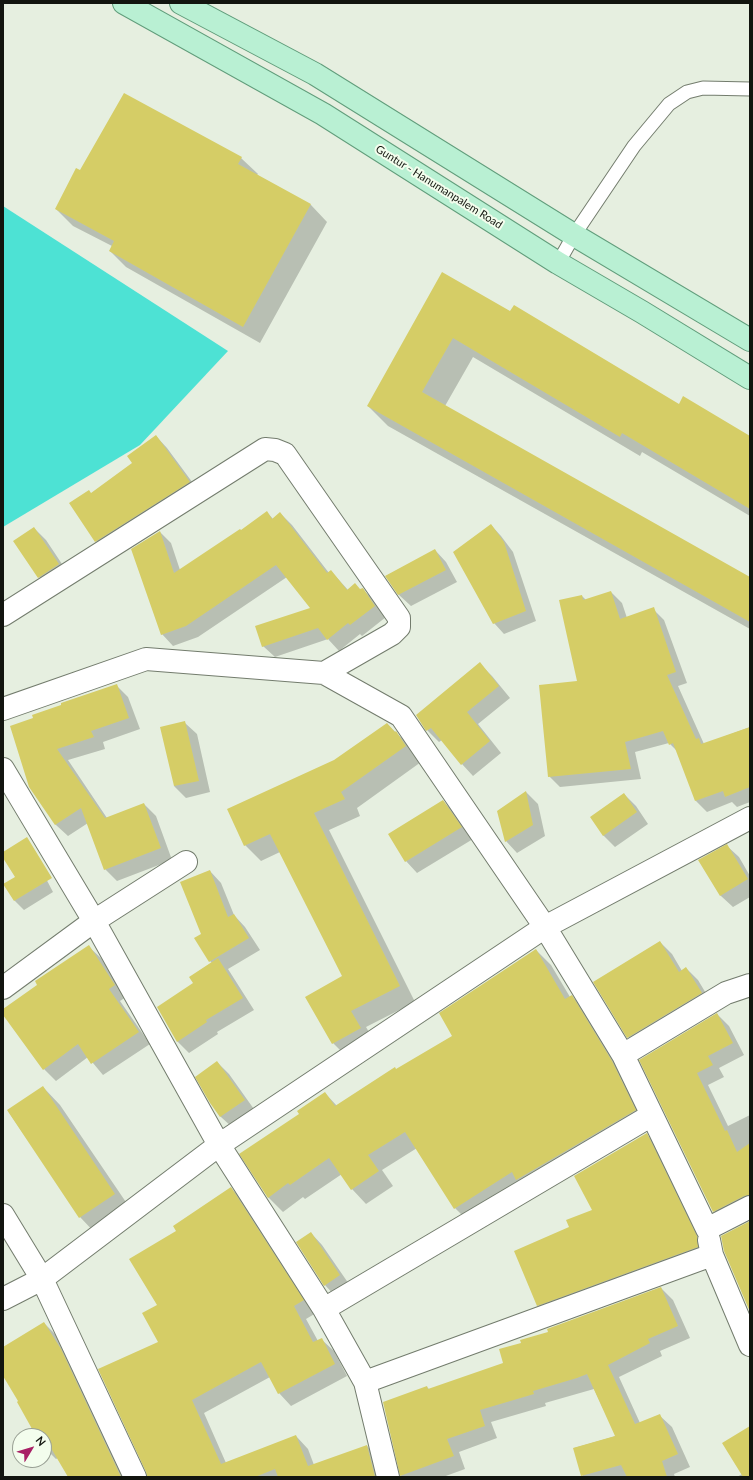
<!DOCTYPE html>
<html>
<head>
<meta charset="utf-8">
<style>
	body { margin:0 }
	#map { position:relative; width:753px; height:1480px; overflow:hidden; background:#e6efe0; font-family:Lato,sans-serif }
	canvas { display:block }
	.frame { position:absolute; inset:0; border:4px solid #12150f; pointer-events:none }
	.north { position:absolute; left:12px; top:1428px; width:40px; height:40px; box-sizing:border-box; background:#f3fded; border:1px solid #99a094; border-radius:50%; rotate:52deg; font-size:11px; font-weight:700; line-height:16px; text-align:center; color:#12150f }
	.north::after { content:''; display:block; margin:auto; width:14px; height:18px; background:#a81f65; clip-path:polygon(50% 0,100% 100%,50% 72%,0 100%) }
</style>
</head>
<body>
<div id="map">
<canvas width="753" height="1480"></canvas>
<div class="frame"></div>
<div class="north">N</div>
</div>
<script>
const ctx = document.querySelector('canvas').getContext('2d');
ctx.lineJoin = 'round';
function paint(path, color) { ctx.fillStyle = color; ctx.fill(path, 'evenodd'); }
const shape = rows => new Path2D(rows.map(r => 'M' + r).join(''));
function trace(path, color, width, dash) { ctx.strokeStyle = color; ctx.lineWidth = width; ctx.lineCap = dash ? 'butt' : 'round'; ctx.setLineDash(dash || []); ctx.stroke(path); }
function drawText(font, color, halo, rows, align = 'center') {
  ctx.font = font + ' Lato,sans-serif'; ctx.lineWidth = 4; ctx.setLineDash([]); ctx.textBaseline = 'middle'; ctx.strokeStyle = halo; ctx.fillStyle = color; for (const [text, x, y, turn = 0] of rows) {
    ctx.save(); ctx.translate(x, y); ctx.rotate((+turn || 0) * Math.PI / 180); ctx.textAlign = isNaN(turn) ? turn : align; if (halo) ctx.strokeText(text, 0, 0); ctx.fillText(text, 0, 0); ctx.restore();
  }
}
paint(shape([
	[3,206,228,351,140,445,3,527]
]), '#4de2d4');
paint(shape([
	[241,158,258,174,257,175,311,205,327,222,260,343,126,267,110,251,112,246,73,226,56,209],
	[442,274,679,405,750,438,750,516,642,452,640,456,473,357,445,406,750,578,750,629,388,426,368,406],
	[156,436,167,448,201,494,107,553,96,541,92,494,134,464],
	[267,512,273,519,280,513,292,525,329,573,331,571,348,590,362,589,374,600,386,617,362,636,360,634,339,651,328,639,275,657,263,646,311,608,287,577,198,637,173,646,162,634,160,532,171,543,180,570,241,531],
	[491,525,501,536,513,552,536,621,504,634,494,623],
	[34,528,46,540,70,576,51,589,39,577],
	[435,550,446,562,457,582,411,606,399,595,386,576],
	[611,592,622,603,627,618,653,609,664,620,687,683,678,686,704,744,750,727,750,802,737,807,732,802,707,812,696,801,677,751,669,743,635,752,641,779,560,787,549,776,579,682,582,596,586,600],
	[480,664,492,676,510,698,478,724,501,753,473,776,462,764,442,740,439,742,427,730,417,715],
	[116,685,128,697,140,729,103,742,105,749,68,760,107,818,144,804,156,816,172,860,117,881,105,869,88,823,68,836,56,825,31,789,34,719],
	[185,723,197,734,210,792,186,798,174,786],
	[387,724,412,748,421,762,357,808,360,816,329,830,415,1002,366,1027,376,1044,349,1059,333,1043,343,976,280,852,261,861,245,845,335,761],
	[526,792,538,804,545,836,517,853,506,841],
	[624,794,636,806,648,824,615,847,603,835],
	[443,801,455,813,473,839,417,873,406,861],
	[727,846,739,857,750,876,750,897,733,907,721,896,700,860],
	[31,850,53,892,24,910,15,901,5,884,16,877,3,856,3,853],
	[210,871,221,883,234,915,245,927,260,950,228,969,254,1010,217,1032,218,1034,189,1053,177,1041,194,984,212,963,210,961,202,934],
	[660,942,672,954,682,971,686,968,698,980,713,1005,640,1049,628,1037],
	[89,947,101,958,126,997,120,1001,150,1044,103,1075,88,1057,56,1081,44,1069,3,1013,3,1011],
	[536,950,551,965,570,997,572,996,586,1011,650,1125,470,1223,455,1208,417,1148,382,1170,393,1186,366,1204,352,1189,342,1174,305,1199,303,1197,283,1212,268,1197,301,1114,325,1093,337,1106,453,1036],
	[717,1014,729,1026,744,1055,719,1068,724,1077,708,1085,728,1126,750,1115,750,1211,725,1223,714,1211,641,1060],
	[217,1062,229,1074,256,1112,233,1128,221,1117,211,1103],
	[43,1087,60,1105,132,1211,97,1235,80,1217,8,1111],
	[646,1134,658,1146,709,1249,550,1317,538,1305,570,1228,593,1211],
	[231,1188,244,1201,316,1313,306,1319,318,1341,321,1339,334,1351,347,1376,291,1406,279,1393,270,1377,204,1413,226,1463,296,1436,308,1449,314,1465,367,1446,380,1459,384,1477,148,1477,160,1342,159,1305,177,1231],
	[311,1233,322,1245,351,1287,336,1297,325,1285],
	[661,1288,673,1300,690,1338,660,1351,662,1356,619,1377,640,1423,659,1415,672,1427,690,1467,674,1474,675,1477,583,1477,574,1448,616,1436,594,1389,545,1403,546,1406,491,1422,497,1438,459,1452,465,1469,443,1477,403,1477,401,1476,427,1387,430,1390,504,1364,522,1344],
	[44,1323,57,1336,127,1477,69,1477,58,1458,56,1459,44,1447,44,1436,37,1436,20,1402,3,1374,3,1349],
	[750,1427,750,1477,737,1477,742,1474]
]), '#0003');
paint(shape([
	[124,93,242,157,238,164,311,204,243,327,109,251,114,241,55,209,76,168,80,170],
	[442,272,510,311,514,305,679,404,683,396,750,436,750,509,622,433,620,437,453,338,422,392,750,577,750,622,367,406],
	[156,435,190,482,95,542,69,503,89,490,91,493,132,463,127,456],
	[267,511,272,519,280,512,327,573,331,570,347,590,355,583,360,589,363,588,375,606,350,625,348,623,327,640,318,628,262,647,255,626,310,608,276,565,186,626,161,635,131,549,160,531,174,573,240,529,241,530],
	[491,524,504,542,526,611,493,624,453,552],
	[34,527,59,564,38,578,13,541],
	[435,549,446,570,398,595,385,576],
	[611,591,620,619,654,607,676,672,667,675,696,739,699,738,701,744,750,727,750,787,725,797,723,791,695,801,673,743,669,745,663,731,625,742,631,769,548,777,539,685,577,681,559,600,582,595,583,600],
	[480,662,499,686,467,712,490,741,461,765,431,728,426,731,416,715],
	[117,684,129,718,91,731,94,737,57,749,105,818,144,803,161,848,104,870,81,808,55,825,29,787,10,726,33,718,32,715,61,705,61,703],
	[185,721,199,781,174,786,160,727],
	[387,723,395,732,396,731,406,746,341,792,345,799,314,813,400,986,351,1011,361,1028,332,1044,305,997,342,976,270,834,244,846,227,809,334,760],
	[526,791,533,825,505,842,497,811],
	[624,793,637,812,603,836,590,817],
	[443,800,462,827,405,862,388,834],
	[27,837,52,878,14,901,3,884,15,877,3,858,3,852],
	[727,844,748,879,720,896,698,860],
	[210,870,228,917,234,914,249,938,209,962,194,938,201,934,180,882],
	[660,941,679,972,686,967,702,993,627,1038,593,982],
	[89,945,115,985,109,989,139,1032,91,1064,78,1044,43,1070,3,1015,3,1009,37,985,35,981],
	[536,949,565,999,572,995,612,1061,636,1110,516,1180,512,1172,454,1209,405,1132,368,1155,379,1171,351,1190,329,1158,290,1185,288,1183,268,1198,239,1154,299,1114,297,1111,325,1092,335,1106,395,1067,396,1069,452,1036,439,1013],
	[218,958,243,998,206,1020,207,1022,177,1042,157,1007,193,983,189,977],
	[717,1013,733,1043,708,1056,713,1065,697,1073,725,1131,727,1130,737,1152,750,1143,750,1195,744,1196,713,1212,639,1060],
	[217,1061,245,1100,220,1117,210,1103,195,1077],
	[43,1086,115,1194,79,1218,7,1110],
	[647,1133,697,1236,698,1247,537,1306,514,1251,569,1227,566,1220,592,1210,574,1176],
	[231,1187,304,1300,294,1306,313,1342,322,1338,335,1364,278,1394,261,1362,192,1400,221,1464,296,1435,308,1466,367,1445,375,1477,278,1477,275,1469,255,1477,147,1477,146,1472,98,1369,158,1342,142,1313,157,1305,129,1259,176,1231,173,1226],
	[750,1221,750,1312,724,1251,721,1236],
	[311,1232,340,1275,324,1286,296,1242],
	[661,1287,678,1326,648,1339,650,1343,608,1365,635,1424,660,1414,678,1454,662,1461,667,1477,627,1477,621,1465,581,1476,573,1448,615,1436,587,1374,577,1378,533,1391,534,1394,480,1410,485,1426,447,1439,454,1456,400,1476,383,1402,427,1386,428,1389,503,1363,499,1349,521,1343,520,1340,548,1332,547,1329],
	[44,1322,61,1349,121,1477,68,1477,48,1443,44,1446,44,1436,36,1436,17,1402,18,1401,3,1376,3,1347],
	[750,1426,750,1477,743,1477,722,1443]
]), '#d5cd66');
const service = shape([
	[558,263,574,235,634,146,669,104,687,92,703,88,750,89]
]);
const minor = shape([
	[3,615,265,449,275,450,285,454,399,618,399,627,392,634,324,673],
	[3,709,146,659,324,673,401,716,545,927,623,1055,707,1229,750,1207],
	[3,769,94,921,219,1145,324,1309,365,1382,388,1477],
	[3,988,94,921,186,862],
	[623,1055,726,993,750,985],
	[3,1215,42,1279,135,1477],
	[709,1240,712,1255,750,1345],
	[3,1299,42,1279,219,1145,545,927,750,818],
	[324,1309,652,1115],
	[365,1382,712,1255]
]);
const primary = shape([
	[124,3,323,114,558,263,642,312,750,378],
	[181,3,315,74,574,235,750,340]
]);
trace(service, '#737c6d', 15);
trace(minor, '#737c6d', 24);
trace(primary, '#619d7b', 24);
trace(service, '#fff', 13);
trace(minor, '#fff', 22);
trace(primary, '#b9f0d3', 22);
drawText('11px', '#12150f', '#f3fded', [
	["Guntur - Hanumanpalem Road",439,187,32]
]);
</script>
</body>
</html>
